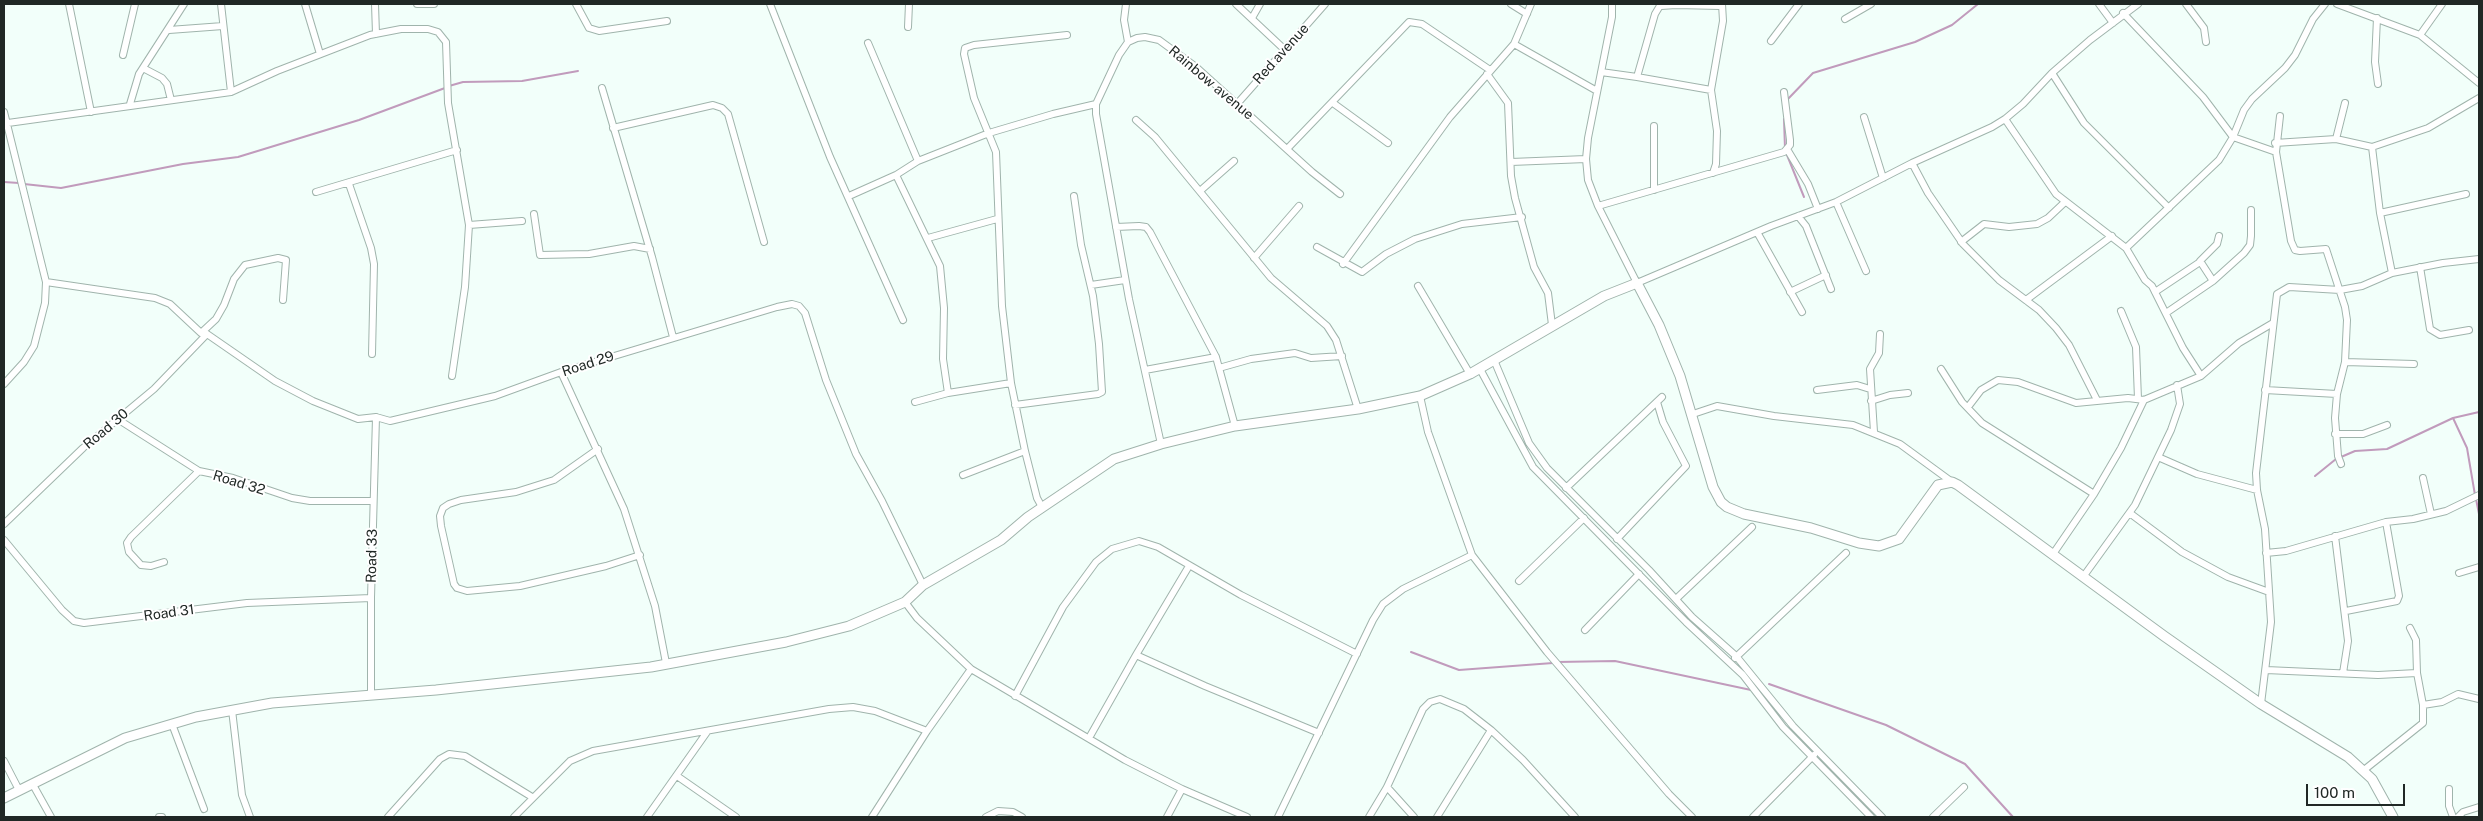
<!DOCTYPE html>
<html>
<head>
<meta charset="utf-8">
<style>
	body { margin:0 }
	#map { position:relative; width:2483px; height:821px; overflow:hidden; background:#f2fffa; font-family:"Public Sans",sans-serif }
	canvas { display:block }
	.frame { position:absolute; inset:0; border:5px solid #202825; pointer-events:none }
	.scale { position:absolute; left:2306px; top:784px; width:99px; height:22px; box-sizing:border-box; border:2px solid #202825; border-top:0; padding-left:6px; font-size:15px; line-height:18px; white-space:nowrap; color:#202825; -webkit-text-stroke:4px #fff; paint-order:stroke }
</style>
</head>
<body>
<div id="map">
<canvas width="2483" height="821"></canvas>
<div class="frame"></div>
<div class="scale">100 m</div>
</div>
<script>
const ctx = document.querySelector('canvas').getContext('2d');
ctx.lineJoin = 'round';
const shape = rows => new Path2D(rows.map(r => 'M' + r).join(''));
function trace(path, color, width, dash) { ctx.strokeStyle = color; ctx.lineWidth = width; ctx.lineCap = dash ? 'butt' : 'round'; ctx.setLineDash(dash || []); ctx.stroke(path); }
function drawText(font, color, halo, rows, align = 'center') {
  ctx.font = font + ' "Public Sans",sans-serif'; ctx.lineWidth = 4; ctx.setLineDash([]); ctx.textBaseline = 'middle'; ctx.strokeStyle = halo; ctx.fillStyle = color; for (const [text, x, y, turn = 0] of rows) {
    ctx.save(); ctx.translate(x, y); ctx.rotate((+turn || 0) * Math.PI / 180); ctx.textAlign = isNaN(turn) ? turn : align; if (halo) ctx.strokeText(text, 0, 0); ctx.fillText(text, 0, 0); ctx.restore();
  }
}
trace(shape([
	[449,86,463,82,522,81,578,71],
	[1787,100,1813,73,1915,42,1952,25,1978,4],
	[1784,119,1785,149],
	[1787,155,1804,197],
	[4,182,19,183],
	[24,184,61,188,183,164,238,157,359,120,445,88],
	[2453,418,2467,448,2475,495],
	[2341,457,2355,451,2387,449,2453,418,2479,412],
	[2315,476,2336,459],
	[2476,499,2479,514],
	[2479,628,2479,648],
	[1411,652,1459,670,1553,663],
	[1557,662,1615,661,1751,690],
	[1769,684,1886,725,1965,764,2013,817]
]), '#c19bbc', 2);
const street = shape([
	[69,4,91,112],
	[221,4,231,92],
	[305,4,320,54],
	[375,4,376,34],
	[417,4,434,4],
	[576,4,589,28,599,31,667,21],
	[770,4,830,157,903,320],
	[1126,4,1124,20,1128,42],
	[1236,4,1285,50],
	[1511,4,1527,14],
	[1612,4,1612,17,1588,138,1586,159,1588,180,1598,206,1637,283,1771,226,1836,202,1912,163,1992,127,2005,119,2023,104,2052,73,2090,40,2138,4],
	[2099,4,2113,23],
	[2186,4,2204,28,2206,42],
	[2337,4,2420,35,2479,83],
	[1661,6,1676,5,1720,6],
	[2123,13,2203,97,2233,137,2276,152],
	[1252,18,1260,4],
	[2377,18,2375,62,2378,84],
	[1845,19,1871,4],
	[908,27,909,4],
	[169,30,223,26],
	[2420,35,2442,4],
	[1771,41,1799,4],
	[868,43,918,161],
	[1514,44,1597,91],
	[123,55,135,4],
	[143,68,162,78,167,84,171,100],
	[1601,72,1637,77,1655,14,1661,4],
	[2052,73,2084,123,2169,208],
	[1487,74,1508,103,1511,176,1515,198,1534,267,1548,293,1552,325],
	[1637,77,1711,90],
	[602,88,652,257,673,337],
	[1333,103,1388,143],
	[130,104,139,74,184,4],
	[1237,104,1325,4],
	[4,112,46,282,45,303,34,346,24,362,4,384],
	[2280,116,2276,152,2291,241,2295,250,2300,251,2326,249,2345,307,2347,320,2345,362,2337,394,2335,418,2338,456,2341,464],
	[1864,117,1883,178],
	[2005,119,2056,194,2126,248,2145,280,2152,286,2183,348,2201,376],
	[1136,120,1155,137,1271,278,1327,326,1336,340,1358,409],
	[8,123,231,92,277,71,370,35,401,29,428,29,438,32,446,42,448,103,469,225,465,287,452,376],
	[613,128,713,105,722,108,728,114,764,242],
	[2336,139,2345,103],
	[2275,143,2336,139,2372,147],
	[1287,149,1409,22,1422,24,1490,70],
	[1787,149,1808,184,1818,209],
	[1511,162,1586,159],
	[1912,163,1928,193,1963,244,1999,280,2039,310,2056,328,2069,345,2097,400],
	[1713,173,1716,164,1717,131,1711,90,1723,21,1722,4],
	[896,175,940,266,944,308,943,359,948,393],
	[349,184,371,248,374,264,372,354],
	[1654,190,1654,126],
	[1200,191,1234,161],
	[316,192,457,150],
	[849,196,896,175,918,161,989,133,1053,114,1096,104],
	[1836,202,1866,271],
	[1598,206,1784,152,1790,145,1790,140,1784,92],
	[2380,213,2466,194],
	[534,214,540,255,589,254,634,246,650,249],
	[1798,216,1806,226,1831,289],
	[469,225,522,221],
	[1116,227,1139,226,1146,227,1150,232,1216,357,1235,426],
	[1757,232,1802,312],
	[928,238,997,219],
	[1961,242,1984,224,2009,227,2037,224,2048,218,2065,202],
	[1317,247,1362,272,1386,254,1415,239,1462,224,1522,217],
	[2126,248,2219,160,2233,137,2244,110,2252,99,2285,68,2295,55,2313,19,2325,4],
	[1254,258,1299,206],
	[1343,264,1450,117,1514,44,1531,4],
	[2420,267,2430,329,2440,335,2469,330],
	[2392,273,2380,213,2372,147,2428,128,2479,98],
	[2213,281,2200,261,2217,244,2219,236],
	[46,282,155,298,170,304,201,333,207,334,275,381,313,401,358,419,376,417,390,421,495,396,561,372,777,307,792,304,799,306,805,313,826,380,856,454,882,501,923,585],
	[1091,285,1125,280],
	[1418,286,1470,374],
	[1790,292,1826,275],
	[2155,292,2200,262],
	[2026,300,2112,236],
	[2121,311,2136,347,2138,399],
	[2166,313,2213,281,2244,253,2250,245,2251,236,2251,210],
	[201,333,216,319,224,305,234,279,245,265,278,258,286,260,283,300],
	[1494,360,1529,443,1547,468,1649,570,1692,617,1736,656,1793,726,1882,817],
	[2345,362,2414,364],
	[1219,368,1251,359,1295,353,1311,358,1342,356],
	[1480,369,1533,467,1686,622,1743,675,1783,727,1871,817],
	[1941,369,1962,402,1982,423,2094,494],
	[1145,370,1216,357],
	[561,372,624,509,655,606,666,663],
	[1817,390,1857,385,1870,389],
	[2265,390,2337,394],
	[1420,396,1428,432,1472,555,1547,652,1669,794,1692,817],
	[1871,401,1890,395,1908,393],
	[915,402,948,393,1011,383],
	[1015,405,1098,394,1102,392,1099,344,1093,296,1081,245,1074,196],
	[1968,407,1981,390,1998,380,2018,382,2076,403,2128,398,2144,400,2201,376,2239,343,2273,323],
	[1693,414,1717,406,1774,416,1853,425,1900,444,1952,482],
	[119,420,199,471,233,478,292,498,310,501,373,501],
	[1874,432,1870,369,1879,353,1880,334],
	[2335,434,2363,434,2387,425],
	[1161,444,1129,299,1096,114,1096,104,1119,55,1128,42,1137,38,1145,37,1159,40,1196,67,1312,172,1340,194],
	[598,449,554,480,516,492,461,500,449,504,443,508,440,516,441,526,454,584,457,588,467,591,520,586,606,566,640,555],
	[2158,457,2197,474,2257,490],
	[963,475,1025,451],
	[2423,478,2431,514],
	[1566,488,1662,397],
	[1042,507,1037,498,1025,451,1011,383,1002,306,996,152,974,98,964,54,965,48,974,45,1067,35],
	[2131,514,2182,552,2228,577,2269,592],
	[4,524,83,448,154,389,207,334],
	[2335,536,2348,641,2343,673],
	[1617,539,1686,466,1663,422,1657,402],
	[4,540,62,610,74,621,84,623,247,603,371,598],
	[2266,553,2286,551,2386,522,2413,519,2446,511,2479,495],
	[2053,554,2094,494,2121,448,2144,400],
	[164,562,151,566,141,565,129,552,127,543,131,537,199,471],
	[2459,573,2479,567],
	[2083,577,2135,505,2171,430,2180,404,2177,385],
	[1519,581,1584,518],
	[1676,599,1752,527],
	[905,602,917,618,971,669,1125,760,1182,789,1247,817],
	[2346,611,2397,601,2399,596,2386,522],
	[1585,630,1639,574],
	[1136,655,1205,686,1319,733],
	[1735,658,1846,553],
	[2266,670,2378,675,2417,673],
	[371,695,371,598,376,417],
	[1015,696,1063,607,1096,562,1112,549,1139,541,1158,547,1241,595,1357,654],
	[2261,704,2271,622,2265,529,2257,490,2256,473,2277,294,2289,287,2340,290,2362,286,2392,273,2443,263,2479,259],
	[2423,705,2442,702,2458,694,2479,699],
	[232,710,242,795,250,817],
	[172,724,204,809],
	[1089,738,1136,655,1189,566],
	[4,761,19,790],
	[2364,770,2423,723,2423,705,2417,673,2416,640,2410,628],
	[677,776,736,817],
	[32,783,51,817],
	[1387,787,1414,817],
	[2449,789,2449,806,2453,817],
	[159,817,162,817],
	[388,817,440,759,449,754,465,756,532,797],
	[514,817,570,761,593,751,829,709,853,707,875,711,927,731],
	[647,817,707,732],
	[872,817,927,731,971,669],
	[986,817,998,811,1013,812,1022,817],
	[1167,817,1182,789],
	[1278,817,1373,620,1383,604,1403,589,1472,555],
	[1369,817,1387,787,1423,709,1430,702,1440,699,1464,709,1491,730,1523,760,1575,817],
	[1437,817,1491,730],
	[1753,817,1814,755],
	[1933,817,1964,787],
	[2458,817,2463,812,2479,807]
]);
const secondary = shape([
	[4,798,125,738,196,717,272,703,436,690,651,667,786,642,849,626,905,602,923,585,1001,540,1028,517,1114,459,1161,444,1235,426,1358,409,1420,396,1470,374,1604,296,1637,283,1659,325,1680,376,1713,487,1721,502,1727,507,1744,514,1811,528,1859,543,1879,546,1899,539,1938,485,1952,482,1958,485,2164,636,2261,704,2348,757,2372,779,2393,817]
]);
trace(street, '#a0b4ac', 8);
trace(secondary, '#a0b4ac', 11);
trace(street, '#fff', 6);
trace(secondary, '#fff', 9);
drawText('14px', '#202825', '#fff', [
	["Red avenue",1281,54,-48],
	["Rainbow avenue",1211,83,40],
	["Road 29",588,364,-18],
	["Road 30",106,429,-40],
	["Road 32",239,483,17],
	["Road 33",372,556,-89],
	["Road 31",169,613,-8]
]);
</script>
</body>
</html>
